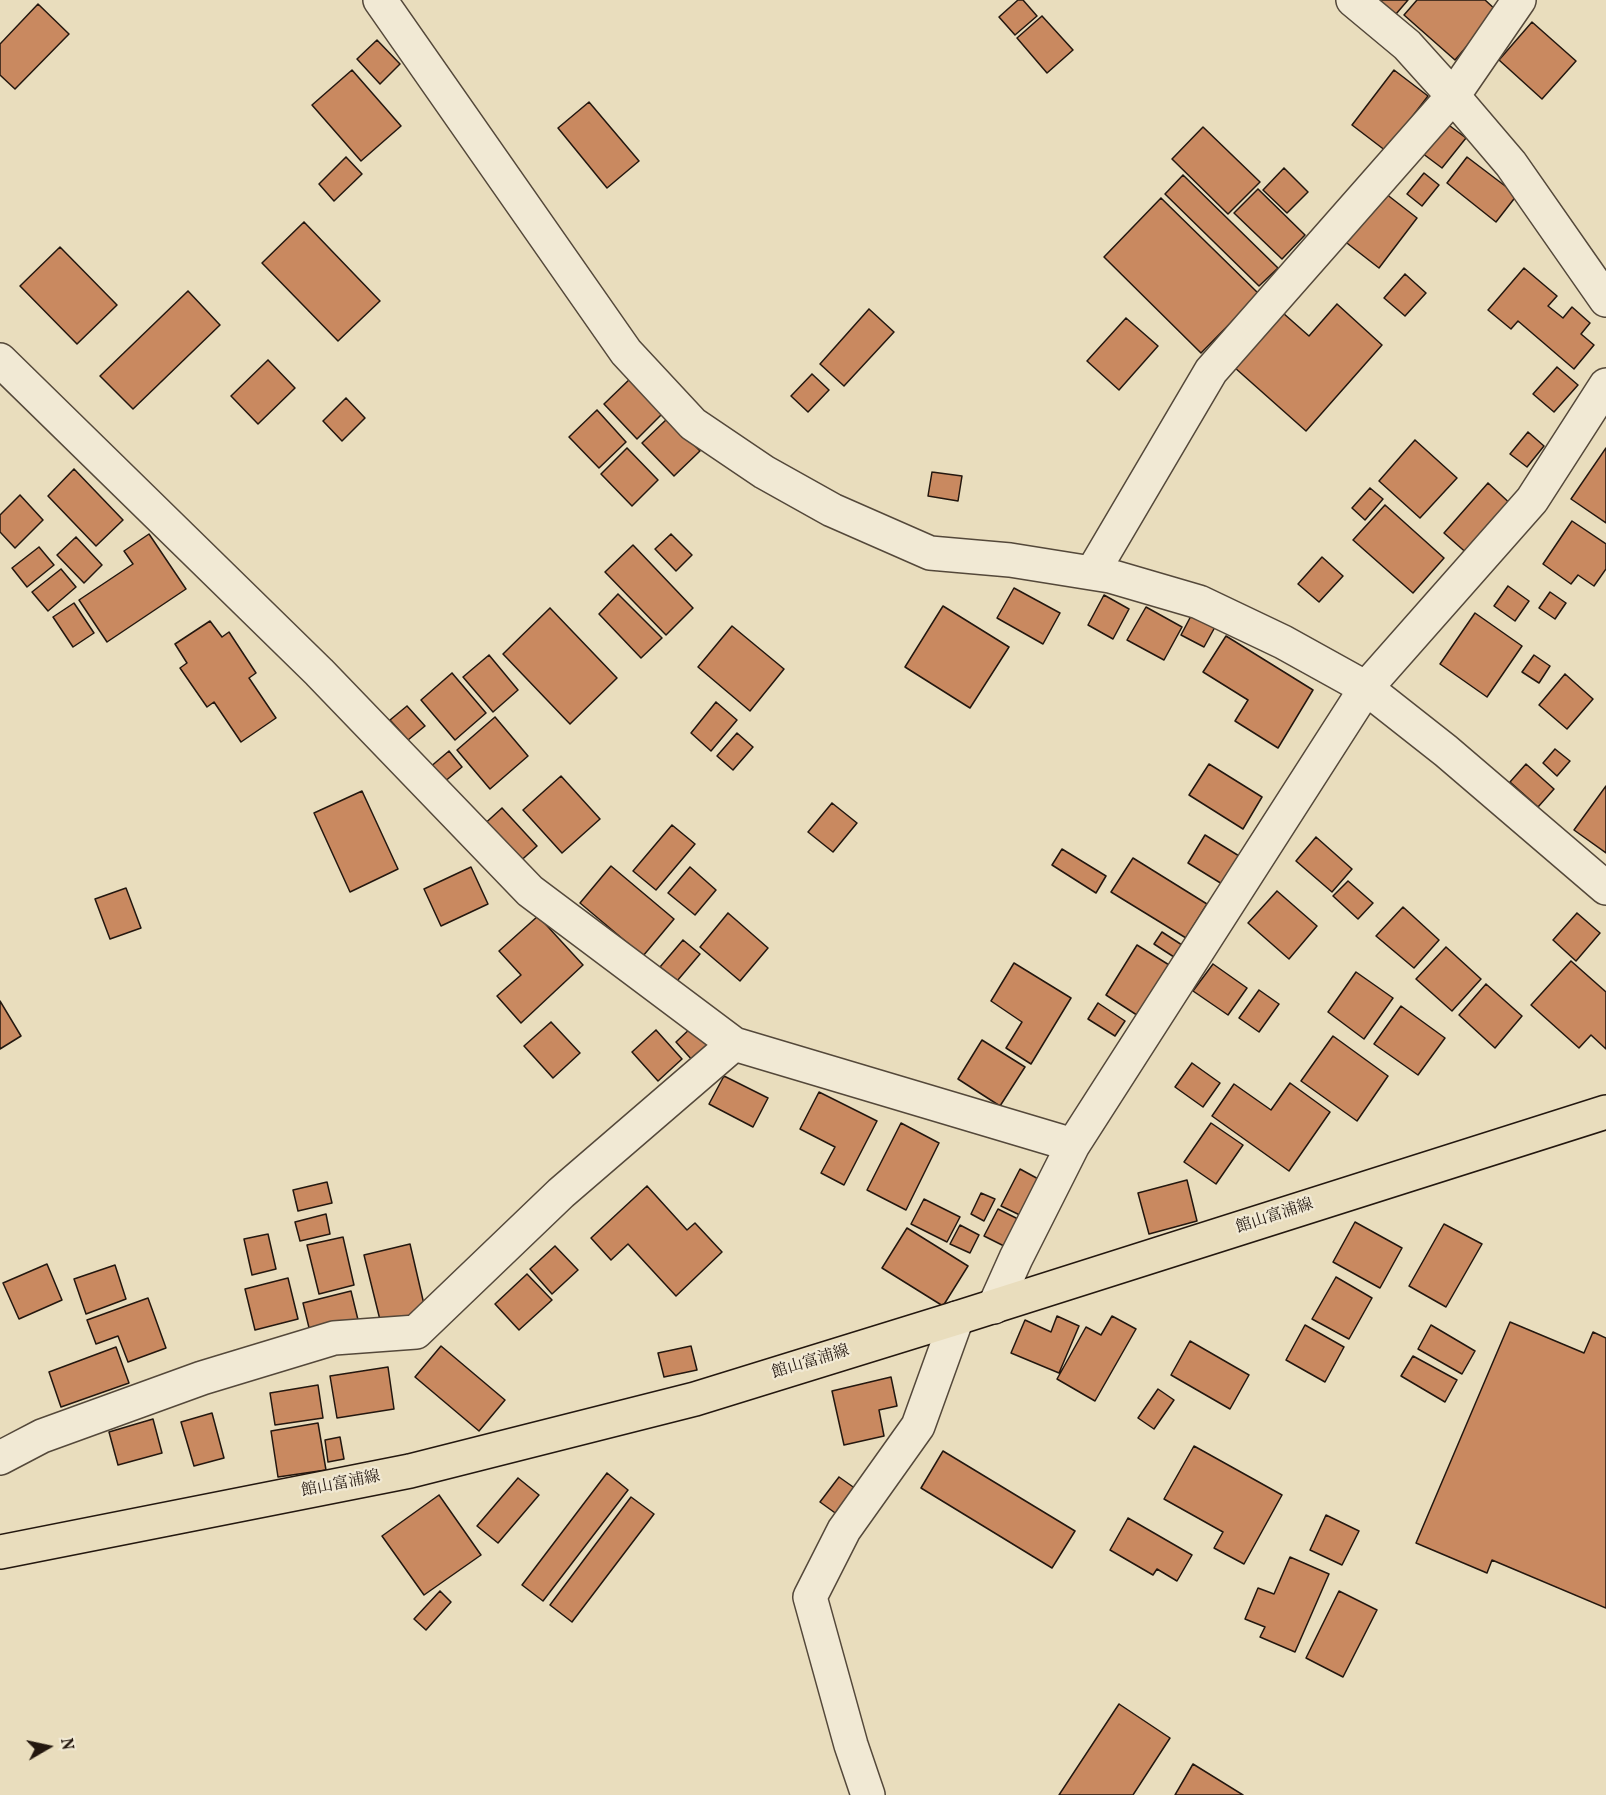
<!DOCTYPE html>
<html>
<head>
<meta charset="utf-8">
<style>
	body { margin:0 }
	#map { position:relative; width:1606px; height:1795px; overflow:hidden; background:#e9ddbd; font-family:Vollkorn,serif }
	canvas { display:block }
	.north { position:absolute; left:18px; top:1717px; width:60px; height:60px; -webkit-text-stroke:4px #f1e9d4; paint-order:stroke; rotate:81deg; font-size:16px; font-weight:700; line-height:24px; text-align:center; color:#23170f }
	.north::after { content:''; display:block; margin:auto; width:21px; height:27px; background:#23170f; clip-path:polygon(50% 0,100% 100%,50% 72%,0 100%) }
</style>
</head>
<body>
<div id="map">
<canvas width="1606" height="1795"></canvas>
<div class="north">N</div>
</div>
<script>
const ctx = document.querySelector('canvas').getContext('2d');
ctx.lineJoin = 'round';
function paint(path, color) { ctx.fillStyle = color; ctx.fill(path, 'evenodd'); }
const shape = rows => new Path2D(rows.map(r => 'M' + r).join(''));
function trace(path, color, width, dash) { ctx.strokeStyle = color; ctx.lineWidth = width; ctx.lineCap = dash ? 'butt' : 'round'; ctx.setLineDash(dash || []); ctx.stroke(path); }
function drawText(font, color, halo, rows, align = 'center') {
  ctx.font = font + ' Vollkorn,"Noto Serif JP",serif'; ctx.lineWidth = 4.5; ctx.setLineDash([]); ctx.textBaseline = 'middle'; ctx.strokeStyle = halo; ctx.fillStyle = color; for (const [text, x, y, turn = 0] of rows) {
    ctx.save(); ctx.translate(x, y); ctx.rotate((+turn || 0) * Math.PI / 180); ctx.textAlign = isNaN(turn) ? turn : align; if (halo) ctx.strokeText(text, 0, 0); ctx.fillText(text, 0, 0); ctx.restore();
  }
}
const building = shape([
	[1018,0,1023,0,1037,16,1015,35,999,17,1018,0],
	[1366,0,1408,0,1390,21,1366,0],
	[1417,0,1485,0,1497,11,1455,60,1404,15,1417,0],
	[38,4,69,34,15,89,0,75,0,44,38,4],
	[1042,16,1073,50,1047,73,1017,38,1042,16],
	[1532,22,1576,61,1542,99,1499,60,1532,22],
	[377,40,400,64,380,84,357,59,377,40],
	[352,70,401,126,361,161,312,105,352,70],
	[1394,70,1428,96,1386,151,1352,125,1394,70],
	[589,102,639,161,607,188,558,128,589,102],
	[1442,120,1466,138,1442,168,1418,150,1442,120],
	[1203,127,1260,182,1228,214,1172,159,1203,127],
	[346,157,362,174,334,201,319,184,346,157],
	[1467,157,1517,195,1496,222,1447,183,1467,157],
	[1284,168,1308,192,1287,213,1263,190,1284,168],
	[1424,173,1439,185,1422,206,1407,194,1424,173],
	[1183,175,1278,268,1259,286,1165,194,1183,175],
	[1258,189,1305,235,1282,259,1234,213,1258,189],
	[1381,190,1417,218,1379,268,1343,240,1381,190],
	[1161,198,1259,294,1201,353,1104,257,1161,198],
	[304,222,380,301,338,341,262,263,304,222],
	[60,247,117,305,77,344,20,286,60,247],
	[1524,268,1557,296,1548,306,1563,318,1572,307,1590,323,1581,334,1594,345,1574,369,1518,321,1511,329,1488,310,1524,268],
	[1405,274,1426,293,1405,316,1384,298,1405,274],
	[188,291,220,325,133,409,100,376,188,291],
	[1337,304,1382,345,1306,431,1234,367,1283,313,1309,336,1337,304],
	[869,309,894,332,844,386,820,364,869,309],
	[1126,318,1158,346,1119,390,1087,361,1126,318],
	[268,360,295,388,258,424,231,396,268,360],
	[1557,367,1578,385,1554,412,1533,394,1557,367],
	[812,374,829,390,808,412,791,396,812,374],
	[633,376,666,410,637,439,604,404,633,376],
	[346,398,365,418,342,441,323,421,346,398],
	[597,410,626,442,599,468,569,437,597,410],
	[668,418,700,451,674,476,642,443,668,418],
	[1528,432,1544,446,1527,467,1510,454,1528,432],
	[1415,440,1457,478,1420,518,1379,481,1415,440],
	[627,448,658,480,632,506,601,474,627,448],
	[1606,448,1606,523,1571,499,1606,448],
	[74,469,123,520,96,546,48,496,74,469],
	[932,472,962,476,958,501,928,496,932,472],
	[1488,483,1514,507,1470,556,1444,533,1488,483],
	[1370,488,1383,499,1365,520,1352,508,1370,488],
	[20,495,43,520,15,548,0,532,0,515,20,495],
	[1385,505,1444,558,1413,593,1353,540,1385,505],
	[1572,521,1606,544,1606,569,1594,586,1578,575,1571,584,1543,564,1572,521],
	[149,534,186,589,107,642,79,600,133,564,124,551,149,534],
	[671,534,692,555,676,571,655,549,671,534],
	[76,537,102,565,84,583,57,555,76,537],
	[633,545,693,608,666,635,605,572,633,545],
	[39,547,54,565,27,587,12,568,39,547],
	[1322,557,1343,576,1319,602,1298,584,1322,557],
	[61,569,76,587,48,611,32,592,61,569],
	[1508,586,1529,601,1515,621,1494,606,1508,586],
	[1014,588,1060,613,1043,644,997,618,1014,588],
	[1550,592,1566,603,1555,619,1539,608,1550,592],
	[618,594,662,638,641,658,599,614,618,594],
	[1104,595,1129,609,1113,639,1088,625,1104,595],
	[74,603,94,633,73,647,53,617,74,603],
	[943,606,1009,647,970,708,905,667,943,606],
	[1146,607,1182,627,1164,660,1127,640,1146,607],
	[550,608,617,678,570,724,503,654,550,608],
	[1475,613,1522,646,1487,697,1440,664,1475,613],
	[1192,614,1215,627,1204,647,1181,635,1192,614],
	[210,621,222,637,229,632,256,673,249,678,276,718,241,742,214,702,207,707,180,668,187,663,175,644,210,621],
	[732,626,784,669,750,711,698,667,732,626],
	[1226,636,1313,690,1278,748,1235,721,1248,700,1203,672,1226,636],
	[489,655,518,690,493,712,463,677,489,655],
	[1534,655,1550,666,1539,683,1522,672,1534,655],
	[452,673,486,713,455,740,421,700,452,673],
	[1565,674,1593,699,1567,729,1539,705,1565,674],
	[716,702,737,720,711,751,691,733,716,702],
	[407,706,425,726,408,740,390,720,407,706],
	[495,717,528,756,490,789,457,750,495,717],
	[737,733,753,747,733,770,717,756,737,733],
	[1555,749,1570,761,1557,776,1543,763,1555,749],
	[449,751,462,767,443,783,429,768,449,751],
	[1209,764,1262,797,1243,829,1189,795,1209,764],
	[1526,764,1554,789,1538,807,1510,782,1526,764],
	[561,776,600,819,562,853,523,810,561,776],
	[1606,786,1606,853,1574,830,1606,786],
	[362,791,398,869,350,892,314,813,362,791],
	[832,803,857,823,833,852,808,832,832,803],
	[502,808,537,846,515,866,480,828,502,808],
	[672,825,695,844,656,890,633,871,672,825],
	[1205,835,1244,859,1227,887,1188,863,1205,835],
	[1316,837,1352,869,1332,892,1296,861,1316,837],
	[1062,849,1106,876,1096,893,1052,865,1062,849],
	[1133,858,1207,904,1186,938,1111,892,1133,858],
	[611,866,674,919,643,956,580,903,611,866],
	[471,867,488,904,441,926,424,889,471,867],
	[690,867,716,890,695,915,668,893,690,867],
	[1348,881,1373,903,1358,919,1333,896,1348,881],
	[126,888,141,928,110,939,95,899,126,888],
	[1277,891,1317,926,1289,959,1248,923,1277,891],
	[1403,907,1439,940,1414,968,1376,936,1403,907],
	[728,913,768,948,740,981,700,947,728,913],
	[1577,913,1600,933,1576,961,1553,940,1577,913],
	[538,916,583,965,521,1023,497,996,521,975,499,951,538,916],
	[1162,932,1182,945,1174,957,1154,944,1162,932],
	[683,940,700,954,677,981,660,967,683,940],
	[1137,945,1174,968,1143,1019,1106,995,1137,945],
	[1446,947,1481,979,1452,1011,1416,979,1446,947],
	[1571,961,1606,992,1606,1049,1591,1035,1579,1048,1531,1005,1571,961],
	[1014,963,1071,998,1031,1064,1006,1048,1022,1022,991,1001,1014,963],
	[1213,964,1247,988,1228,1015,1193,991,1213,964],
	[1356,972,1393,998,1364,1039,1328,1012,1356,972],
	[1486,984,1522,1016,1495,1048,1459,1015,1486,984],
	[1259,990,1279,1004,1259,1032,1239,1018,1259,990],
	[0,1001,21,1036,0,1049,0,1001],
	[1098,1003,1125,1021,1115,1036,1088,1019,1098,1003],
	[1401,1006,1445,1038,1418,1075,1374,1044,1401,1006],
	[551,1022,580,1053,553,1078,524,1046,551,1022],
	[694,1025,712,1044,693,1061,676,1042,694,1025],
	[656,1030,682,1059,658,1081,632,1052,656,1030],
	[1333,1036,1388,1076,1357,1121,1301,1081,1333,1036],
	[982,1040,1025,1067,1000,1106,958,1079,982,1040],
	[1192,1063,1220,1083,1203,1107,1175,1087,1192,1063],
	[724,1076,768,1098,753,1127,709,1104,724,1076],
	[1290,1083,1330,1112,1289,1171,1212,1116,1234,1084,1271,1110,1290,1083],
	[819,1092,877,1121,844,1185,821,1173,835,1147,800,1129,819,1092],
	[901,1123,939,1143,906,1210,867,1190,901,1123],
	[1211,1123,1243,1145,1216,1184,1184,1162,1211,1123],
	[1020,1169,1042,1181,1024,1217,1001,1206,1020,1169],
	[1187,1180,1197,1221,1149,1234,1138,1193,1187,1180],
	[327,1182,332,1203,298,1211,293,1190,327,1182],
	[647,1186,687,1230,695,1223,722,1252,676,1296,628,1244,611,1260,591,1238,647,1186],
	[981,1193,995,1199,984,1221,971,1214,981,1193],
	[924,1199,960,1217,947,1242,911,1224,924,1199],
	[998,1209,1020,1220,1006,1247,984,1236,998,1209],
	[326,1214,330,1234,300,1241,295,1222,326,1214],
	[1355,1222,1402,1248,1380,1288,1333,1262,1355,1222],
	[1444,1224,1482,1244,1446,1307,1409,1286,1444,1224],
	[960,1225,979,1235,970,1253,950,1244,960,1225],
	[907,1228,968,1266,943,1306,882,1268,907,1228],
	[268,1234,276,1269,252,1275,244,1239,268,1234],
	[343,1237,354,1285,319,1294,307,1245,343,1237],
	[410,1244,426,1313,381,1324,364,1255,410,1244],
	[555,1246,578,1270,552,1294,530,1269,555,1246],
	[47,1264,62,1300,19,1319,3,1283,47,1264],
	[115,1265,126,1299,86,1314,74,1279,115,1265],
	[527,1274,552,1300,519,1330,495,1304,527,1274],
	[1336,1277,1372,1298,1349,1339,1312,1319,1336,1277],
	[288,1278,298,1319,255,1330,245,1289,288,1278],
	[351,1291,360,1328,312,1340,303,1303,351,1291],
	[148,1298,166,1348,128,1362,118,1336,96,1344,87,1320,148,1298],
	[1057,1316,1079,1326,1059,1373,1011,1353,1025,1320,1051,1332,1057,1316],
	[1112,1316,1136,1329,1095,1401,1057,1379,1086,1327,1101,1335,1112,1316],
	[1510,1322,1584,1353,1593,1332,1606,1338,1606,1608,1492,1560,1487,1573,1416,1543,1510,1322],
	[1305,1325,1344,1347,1325,1382,1286,1360,1305,1325],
	[1431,1325,1475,1351,1462,1374,1418,1349,1431,1325],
	[1190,1341,1249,1375,1230,1409,1171,1375,1190,1341],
	[441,1346,505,1400,479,1431,415,1377,441,1346],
	[691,1346,697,1370,664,1377,658,1353,691,1346],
	[116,1347,129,1383,61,1407,49,1372,116,1347],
	[1413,1356,1457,1380,1445,1402,1401,1376,1413,1356],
	[388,1367,394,1409,337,1418,330,1376,388,1367],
	[891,1377,897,1406,879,1410,884,1436,844,1445,832,1391,891,1377],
	[318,1385,323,1418,275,1425,270,1393,318,1385],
	[1158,1389,1174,1400,1154,1429,1138,1418,1158,1389],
	[212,1413,224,1458,194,1466,181,1422,212,1413],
	[153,1419,162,1453,118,1465,109,1432,153,1419],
	[318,1423,326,1470,278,1477,271,1431,318,1423],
	[340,1437,344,1459,328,1462,325,1440,340,1437],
	[1194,1446,1282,1495,1244,1564,1214,1548,1223,1532,1164,1499,1194,1446],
	[943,1451,1075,1531,1052,1568,921,1488,943,1451],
	[607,1473,628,1490,543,1601,522,1585,607,1473],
	[839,1477,856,1489,838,1515,820,1502,839,1477],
	[518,1478,539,1495,498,1543,477,1526,518,1478],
	[439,1495,481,1555,424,1595,382,1536,439,1495],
	[631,1497,654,1514,572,1622,550,1605,631,1497],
	[1326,1515,1359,1531,1342,1565,1310,1550,1326,1515],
	[1128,1518,1192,1555,1177,1581,1157,1569,1153,1575,1110,1550,1128,1518],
	[1290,1557,1329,1574,1295,1652,1260,1637,1265,1627,1245,1619,1258,1588,1274,1594,1290,1557],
	[440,1591,451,1602,426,1630,414,1619,440,1591],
	[1339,1591,1377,1610,1343,1677,1306,1658,1339,1591],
	[1119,1704,1170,1738,1133,1795,1059,1795,1119,1704],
	[1193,1764,1243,1795,1175,1795,1193,1764]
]);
paint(building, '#c98960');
trace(building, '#23170f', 1.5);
const minor = shape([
	[380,0,626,352,693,424,764,472,832,510,930,553,1010,560,1110,576,1199,602,1283,642,1366,688,1446,751,1606,888],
	[1353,0,1407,45,1453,96,1511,164,1606,300],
	[0,360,319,672,530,891,734,1044,1073,1145],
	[1092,573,1211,371,1453,96,1519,0],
	[994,1307,1016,1258,1073,1145,1366,688,1532,500,1606,385],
	[0,1458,42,1436,202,1378,334,1338,416,1332,561,1193,734,1044],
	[868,1795,851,1745,810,1597,844,1530,918,1426,957,1318]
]);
const major = shape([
	[0,1552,410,1471,695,1399,957,1318,1606,1112]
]);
trace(minor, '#54483a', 36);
trace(major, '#23170f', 36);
trace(minor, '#f1e9d4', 33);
trace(major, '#e9ddbd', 33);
drawText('16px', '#23170f', '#f1e9d4', [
	["館山富浦線",1275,1217,-18],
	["館山富浦線",811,1363,-17],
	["館山富浦線",341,1485,-11]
]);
</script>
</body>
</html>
